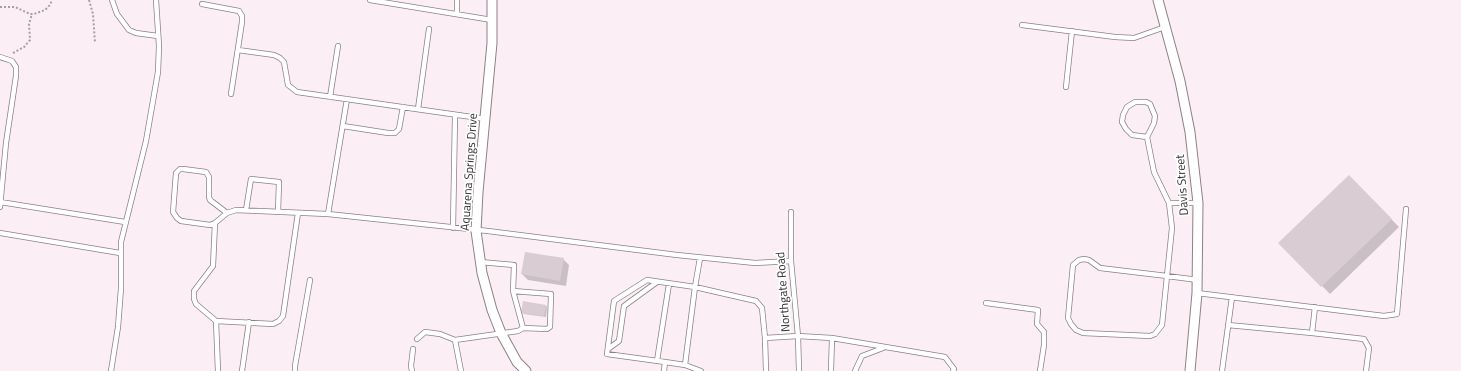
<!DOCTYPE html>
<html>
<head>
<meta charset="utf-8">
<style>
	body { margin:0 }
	canvas { display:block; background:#fbeff5 }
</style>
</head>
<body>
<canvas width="1461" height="371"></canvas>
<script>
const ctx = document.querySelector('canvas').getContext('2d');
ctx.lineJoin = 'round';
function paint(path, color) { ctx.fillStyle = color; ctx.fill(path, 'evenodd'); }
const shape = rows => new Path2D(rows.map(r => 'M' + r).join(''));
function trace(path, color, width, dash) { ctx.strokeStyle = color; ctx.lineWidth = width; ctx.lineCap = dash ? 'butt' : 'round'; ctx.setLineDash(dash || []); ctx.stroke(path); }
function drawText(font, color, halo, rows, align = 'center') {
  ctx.font = font + ' "Titillium Web",sans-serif'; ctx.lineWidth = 3.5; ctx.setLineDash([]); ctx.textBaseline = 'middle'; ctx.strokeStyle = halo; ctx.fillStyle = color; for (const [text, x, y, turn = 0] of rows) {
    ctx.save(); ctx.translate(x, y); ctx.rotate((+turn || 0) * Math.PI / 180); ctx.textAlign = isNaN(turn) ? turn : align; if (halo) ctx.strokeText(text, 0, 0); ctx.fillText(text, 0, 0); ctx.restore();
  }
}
paint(shape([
	[1349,176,1399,227,1330,294,1280,243],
	[563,259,569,265,566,286,528,280,522,274],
	[546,306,547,307,546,317,524,314,522,312]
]), '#0003');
paint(shape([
	[1349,175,1392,219,1321,287,1278,243],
	[525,252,564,258,560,281,521,274],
	[523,301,546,305,544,316,521,313]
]), '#d9cdd3');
const lane = shape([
	[112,0,117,14,129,30,136,33,158,36],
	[370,0,492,20],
	[202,4,239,11,242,16,242,22,231,94],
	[457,14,457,0],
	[1022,25,1115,37,1134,38,1165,27],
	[238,50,274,55,280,58,284,62,288,85,297,92,486,119],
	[0,57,12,61,16,67,16,76,6,143,0,207],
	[1066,87,1072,31],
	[330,97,338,46],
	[418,109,429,29],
	[343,126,388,133,395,133,399,129,403,107],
	[1147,137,1132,135,1126,129,1122,122,1123,115,1127,107,1135,102,1146,102,1150,104,1155,116,1154,123,1147,137,1154,172,1169,203],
	[0,202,125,222],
	[246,210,251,179,279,182,278,212],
	[791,212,791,261,798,336,799,371],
	[227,213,210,200,209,197,209,177,206,172,183,169,180,169,176,173,173,212,177,218,181,221,210,225,215,223,227,213,236,210,328,214,488,231,677,255,755,263,791,261],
	[328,214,347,99],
	[215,223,213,266,194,291,194,299,196,304,216,321],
	[453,228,455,115],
	[0,233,120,253],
	[1198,280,1167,276,1100,268,1089,260,1084,259,1079,260,1073,265,1068,318,1071,324,1076,330,1083,333,1150,336,1155,334,1162,325,1167,276,1172,228,1169,203,1198,203],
	[513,291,523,328],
	[1197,293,1384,316,1397,314,1406,209],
	[986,303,1038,310,1037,324,1044,332,1044,345,1040,371],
	[1315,307,1312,333,1364,339,1369,348,1366,371],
	[1228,325,1312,333],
	[765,338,798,336,832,338],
	[417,339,425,332,440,334,455,340,461,371],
	[455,340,518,331,523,328,547,329,550,327,551,294,513,291,514,265,480,262],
	[608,349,619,341,624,306,657,282],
	[657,361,669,284],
	[665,362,607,354,614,301,647,280,695,287,756,301,762,308,765,338,766,371],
	[685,365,695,287,700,258],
	[111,371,118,327,121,288,121,242,146,141,158,72,159,46,156,0],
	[218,371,216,321,273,324,279,321,283,316,298,213],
	[242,371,249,322],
	[295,371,295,366,310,280],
	[412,371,411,366,413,349],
	[664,371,665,362,685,365,701,371],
	[831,371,832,338,945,357,954,369,953,371],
	[855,371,862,356,883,348],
	[1222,371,1232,297]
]);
const street = shape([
	[492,0,492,43,478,192,476,231,482,273,492,310,501,333,517,362,526,371],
	[1158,0,1180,81,1190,132,1198,203,1197,293,1190,371]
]);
trace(lane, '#8b8085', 6);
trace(street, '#8b8085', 11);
trace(shape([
	[89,0,93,14,95,43],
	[0,7,15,7,30,14,34,14,45,10,50,5,52,0],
	[13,53,24,47,30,40,29,24,32,14]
]), '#a69ea2', 2, [2, 2]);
trace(lane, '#fff', 4.5);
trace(street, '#fff', 9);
drawText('12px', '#332f31', '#fff', [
	["Aquarena Springs Drive",470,172,-86],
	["Davis Street",1183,185,-94],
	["Northgate Road",784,292,-94]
]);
</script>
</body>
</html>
